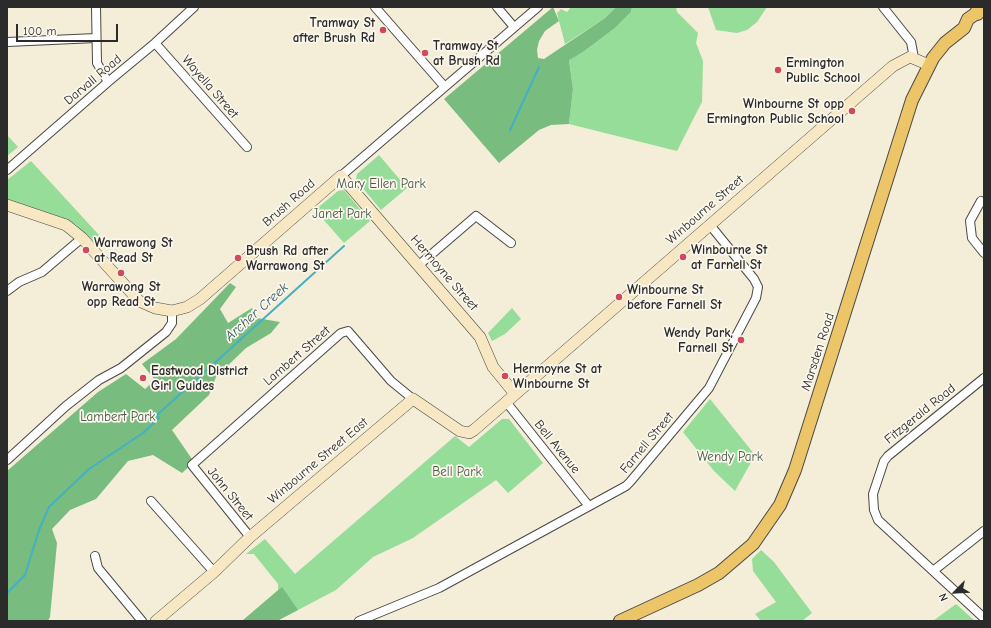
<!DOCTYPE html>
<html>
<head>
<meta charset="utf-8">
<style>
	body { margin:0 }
	#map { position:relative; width:991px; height:628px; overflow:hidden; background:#f4edd8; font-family:"Comic Neue",sans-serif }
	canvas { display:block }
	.frame { position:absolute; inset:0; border:8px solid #2b2b2b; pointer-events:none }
	.north { position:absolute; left:935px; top:572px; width:40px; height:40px; -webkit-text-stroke:3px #fbf7ec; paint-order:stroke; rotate:246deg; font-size:11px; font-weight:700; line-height:16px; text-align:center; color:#2b2b2b }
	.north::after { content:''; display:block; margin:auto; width:14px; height:18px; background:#2b2b2b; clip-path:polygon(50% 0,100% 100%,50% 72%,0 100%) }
	.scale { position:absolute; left:16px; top:24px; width:102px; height:18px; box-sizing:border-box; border:2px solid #2b2b2b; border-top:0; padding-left:5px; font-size:12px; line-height:14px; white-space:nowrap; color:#2b2b2b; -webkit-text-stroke:3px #fbf7ec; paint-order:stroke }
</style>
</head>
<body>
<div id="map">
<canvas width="991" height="628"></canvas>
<div class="frame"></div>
<div class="north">N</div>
<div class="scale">100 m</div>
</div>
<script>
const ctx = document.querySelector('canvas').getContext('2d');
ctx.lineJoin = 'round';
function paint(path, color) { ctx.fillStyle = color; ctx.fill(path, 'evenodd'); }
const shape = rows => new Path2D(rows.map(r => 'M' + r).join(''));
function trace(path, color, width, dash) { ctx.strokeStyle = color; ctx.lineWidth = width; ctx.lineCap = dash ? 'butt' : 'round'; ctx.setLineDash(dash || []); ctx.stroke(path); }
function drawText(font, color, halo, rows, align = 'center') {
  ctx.font = font + ' "Comic Neue",sans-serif'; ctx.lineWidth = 3.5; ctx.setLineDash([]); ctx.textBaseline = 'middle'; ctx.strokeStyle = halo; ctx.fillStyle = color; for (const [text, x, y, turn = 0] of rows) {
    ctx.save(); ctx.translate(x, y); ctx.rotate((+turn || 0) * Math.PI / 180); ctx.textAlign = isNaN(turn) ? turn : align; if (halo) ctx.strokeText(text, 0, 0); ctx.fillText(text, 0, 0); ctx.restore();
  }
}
paint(shape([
	[571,7,616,7,605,18,565,44,557,13,561,9,567,12],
	[632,7,676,7,677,12,698,33,696,43,703,61,702,102,677,151,569,124,573,89,569,59,583,52,615,28,631,12],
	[708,7,767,7,757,22,747,30,737,33,716,30],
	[7,135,18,147,7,156],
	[379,155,407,188,381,210,356,180,357,174],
	[31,161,99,235,93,241,75,224,7,200,7,180],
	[344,190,370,221,344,243,315,210,338,191],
	[512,308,521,319,505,334,492,341,488,333],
	[710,399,755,455,735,491,714,471,683,432],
	[502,419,509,419,543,463,508,493,496,480,413,538,373,557,336,590,277,621,242,621,278,590,278,584,254,554,246,554,265,539,295,574,455,436,469,447],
	[761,550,774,562,812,613,802,621,761,621,755,614,776,602,753,571,752,559],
	[956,604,975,621,933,621]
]), '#95dd98');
paint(shape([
	[553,7,559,21,545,31,539,41,537,50,538,58,544,59,605,18,616,7,632,7,631,12,615,28,583,52,569,60,573,89,569,124,551,125,539,130,499,163,444,99],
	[230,283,236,287,220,309,228,323,252,308,257,318,280,322,271,333,246,348,216,377,209,395,172,430,194,462,182,473,153,455,128,461,96,499,70,510,52,529,57,543,50,617,48,621,7,621,7,471,98,392,126,374,145,389,155,380,142,364,176,339],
	[282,587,298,610,277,621,242,621]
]), '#78bc80');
trace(shape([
	[510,130,539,67],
	[7,593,25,575,39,530,49,507,89,469,143,433,159,418,157,415,344,246]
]), '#44b0c2', 2);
const street = shape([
	[96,7,97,63,108,82],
	[375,7,444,86],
	[497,7,514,27],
	[883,7,911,42,914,58],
	[7,42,96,38],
	[155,43,247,147],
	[7,170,108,82,155,43,194,7],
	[341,176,538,7],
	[981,201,970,221,972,238,984,253],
	[419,265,476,216,511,243],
	[7,291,19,282,42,272,82,238],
	[984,378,888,456,884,461,873,494,874,510,878,520,984,618],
	[507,403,588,505],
	[7,460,66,406,99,380,121,368,166,332,172,323,172,311],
	[151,501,214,572],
	[250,537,192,465,341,333,348,331,391,381,413,399],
	[95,556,98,568,142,621],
	[933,571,984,531],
	[359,621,439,588,626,486,630,482,709,388,756,298,758,287,754,279,710,225]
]);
const secondary = shape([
	[7,205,66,225,82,238,139,301,155,308,172,311,187,307,200,299,341,176,480,337,493,367,515,394],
	[156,621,214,572,250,537,413,399,460,431,469,433,474,430,893,66,910,57,929,65]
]);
const primary = shape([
	[620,621,698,585,719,573,753,544,780,505,795,470,912,100,933,58,945,43,964,28,968,19,984,8]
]);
const highway = shape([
	[977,13,981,7]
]);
trace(street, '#494845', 10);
trace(secondary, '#494845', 12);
trace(primary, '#494845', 14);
trace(highway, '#494845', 16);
trace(street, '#fff', 8);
trace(secondary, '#f7e8c3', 11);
trace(primary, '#ecc569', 12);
trace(highway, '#ecc569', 14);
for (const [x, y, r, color] of [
	[383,30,4,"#d1495b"],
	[425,53,4,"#d1495b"],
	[778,70,4,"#d1495b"],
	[852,111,4,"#d1495b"],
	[86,250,4,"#d1495b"],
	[683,257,4,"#d1495b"],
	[238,258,4,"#d1495b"],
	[121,273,4,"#d1495b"],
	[619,297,4,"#d1495b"],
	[741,340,4,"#d1495b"],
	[505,376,4,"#d1495b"],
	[143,378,4,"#d1495b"]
]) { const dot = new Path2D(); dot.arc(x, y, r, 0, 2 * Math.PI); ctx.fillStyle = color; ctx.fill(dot); trace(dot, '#fbf7ec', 1.5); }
drawText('bold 13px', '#2b2b2b', '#fbf7ec', [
	["Tramway St",375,23,"right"],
	["after Brush Rd",375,38,"right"],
	["Tramway St",433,46],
	["at Brush Rd",433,61],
	["Ermington",786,63],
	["Public School",786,78],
	["Winbourne St opp",844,104,"right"],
	["Ermington Public School",844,119,"right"],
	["Warrawong St",94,243],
	["at Read St",94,258],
	["Winbourne St",691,250],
	["at Farnell St",691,265],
	["Brush Rd after",246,251],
	["Warrawong St",246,266],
	["Warrawong St",121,287,"center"],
	["opp Read St",121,302,"center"],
	["Winbourne St",627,290],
	["before Farnell St",627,305],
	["Wendy Park,",733,333,"right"],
	["Farnell St",733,348,"right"],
	["Hermoyne St at",513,369],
	["Winbourne St",513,384],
	["Eastwood District",151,371],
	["Girl Guides",151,386]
], 'left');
drawText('13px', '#2b2b2b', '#fbf7ec', [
	["Darvall Road",93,80,-40],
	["Wayella Street",210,87,49],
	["Brush Road",289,203,-41],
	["Winbourne Street",705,210,-41],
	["Hermoyne Street",444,273,49],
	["Marsden Road",818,352,-72],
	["Lambert Street",297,356,-41],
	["Fitzgerald Road",920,414,-39],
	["Farnell Street",647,443,-50],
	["Bell Avenue",557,447,51],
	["Winbourne Street East",318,461,-40],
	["John Street",230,494,51]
]);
drawText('13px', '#465846', '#fbf7ec', [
	["Mary Ellen Park",381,184],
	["Janet Park",342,214],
	["Lambert Park",118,417],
	["Wendy Park",730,457],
	["Bell Park",457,472]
]);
drawText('italic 14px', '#345a60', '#fbf7ec', [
	["Archer Creek",257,312,-42]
]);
</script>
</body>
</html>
